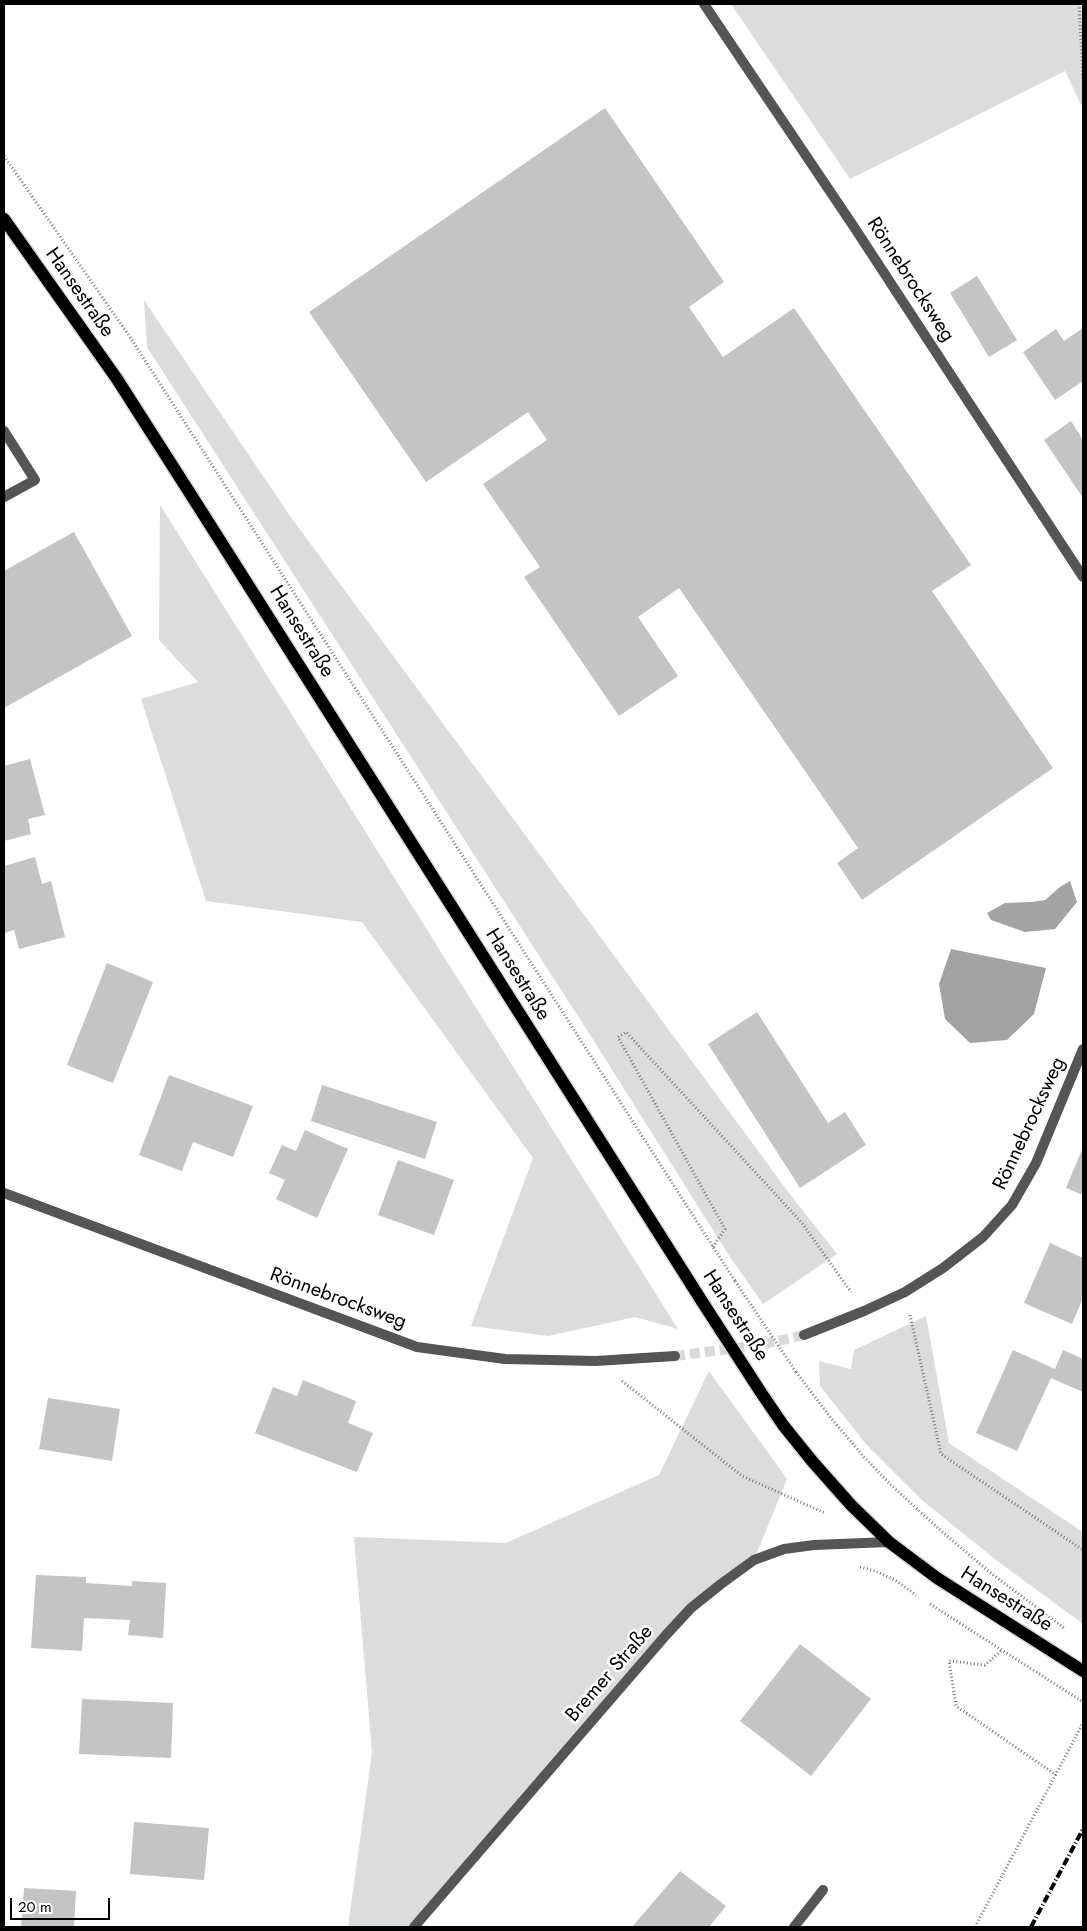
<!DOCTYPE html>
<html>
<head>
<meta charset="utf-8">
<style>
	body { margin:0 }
	#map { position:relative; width:1087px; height:1931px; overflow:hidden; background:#fff; font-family:Jost,sans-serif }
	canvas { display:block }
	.frame { position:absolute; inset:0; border:5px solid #000; pointer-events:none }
	.scale { position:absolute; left:10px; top:1898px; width:100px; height:22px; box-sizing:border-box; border:2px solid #000; border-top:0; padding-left:6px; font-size:15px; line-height:18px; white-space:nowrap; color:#000; -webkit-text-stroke:4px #fff; paint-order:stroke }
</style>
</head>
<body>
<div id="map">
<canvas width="1087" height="1931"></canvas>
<div class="frame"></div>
<div class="scale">20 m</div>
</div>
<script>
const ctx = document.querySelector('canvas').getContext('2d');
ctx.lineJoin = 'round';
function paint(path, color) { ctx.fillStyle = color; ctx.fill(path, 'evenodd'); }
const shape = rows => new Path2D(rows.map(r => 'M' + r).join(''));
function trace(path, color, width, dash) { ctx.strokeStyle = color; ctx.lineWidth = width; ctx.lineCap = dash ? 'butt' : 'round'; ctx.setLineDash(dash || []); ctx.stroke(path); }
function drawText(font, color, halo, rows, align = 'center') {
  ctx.font = font + ' Jost,sans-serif'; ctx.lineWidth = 5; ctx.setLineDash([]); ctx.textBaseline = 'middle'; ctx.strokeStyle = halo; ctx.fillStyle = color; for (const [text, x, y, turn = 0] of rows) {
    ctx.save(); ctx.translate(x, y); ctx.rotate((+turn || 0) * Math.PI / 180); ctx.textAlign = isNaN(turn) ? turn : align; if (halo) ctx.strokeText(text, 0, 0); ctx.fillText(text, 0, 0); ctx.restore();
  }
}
paint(shape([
	[731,4,1083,4,1083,109,1065,71,850,179],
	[144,300,290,516,792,1197,837,1254,763,1304,728,1254,594,1041,147,347],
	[160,505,678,1329,635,1317,548,1336,471,1326,533,1158,362,922,206,901,141,699,198,682,159,640],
	[926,1316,949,1443,1083,1532,1083,1624,996,1560,923,1501,866,1444,820,1386,819,1361,851,1369,854,1350],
	[709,1371,787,1479,754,1560,691,1608,414,1927,348,1927,372,1752,354,1537,506,1543,659,1475]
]), '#dcdcdc');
paint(shape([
	[1070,881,1077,902,1055,929,1025,932,991,920,987,913,1005,903,1031,902,1045,900,1060,887],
	[951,949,1046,968,1034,1014,1007,1040,970,1043,945,1019,939,984]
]), '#a3a3a3');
paint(shape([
	[605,108,724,282,689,307,723,357,794,308,971,565,932,591,1053,768,862,900,837,863,858,848,679,588,638,617,678,676,619,716,524,577,540,567,483,484,547,440,528,412,426,482,309,312],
	[977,276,1017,340,989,357,950,293],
	[1083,328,1083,381,1055,400,1023,352,1056,329,1064,341],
	[1071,421,1083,440,1083,498,1044,440],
	[74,532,132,636,4,708,4,571],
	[30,759,45,815,28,819,31,834,4,841,4,766],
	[35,857,42,884,51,881,65,937,19,949,14,930,4,933,4,916,5,916,4,866],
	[107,963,153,982,113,1083,67,1065],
	[757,1012,828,1123,845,1112,866,1145,800,1188,708,1044],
	[169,1075,253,1106,233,1157,193,1142,182,1171,139,1155],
	[322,1085,437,1122,425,1159,311,1121],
	[305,1130,348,1149,317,1218,276,1199,285,1180,269,1173,282,1145,296,1151],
	[1083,1147,1083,1195,1066,1188],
	[398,1160,454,1180,434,1235,378,1215],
	[1050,1243,1083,1258,1083,1298,1072,1324,1024,1303],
	[1013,1350,1055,1369,1063,1350,1083,1359,1083,1392,1051,1378,1017,1451,976,1433],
	[303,1380,356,1401,348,1423,373,1433,357,1472,255,1433,273,1387,297,1396],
	[48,1398,120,1409,112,1461,39,1449],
	[36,1575,86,1577,86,1583,132,1586,132,1581,166,1583,163,1638,128,1635,130,1620,84,1618,82,1651,31,1648],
	[800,1644,871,1699,811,1776,740,1721],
	[82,1699,173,1703,171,1758,79,1754],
	[134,1822,209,1828,204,1880,130,1874],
	[680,1871,726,1906,709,1927,632,1927],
	[24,1888,76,1891,74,1927,21,1927]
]), '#c4c4c4');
trace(shape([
	[675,1356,760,1345,804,1335]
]), '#d9d9d9', 10, [10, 5]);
const primary = shape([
	[4,219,117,379,200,509,703,1303],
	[760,1391,783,1425,812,1461,851,1505,889,1542,937,1578,1083,1671]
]);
trace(primary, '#dbdbdb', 15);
trace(shape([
	[1079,4,1083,78],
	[4,156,130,337,735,1281],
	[713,1247,725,1229,618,1037,626,1032,802,1223,851,1292],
	[910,1315,941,1454,1083,1550],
	[796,1372,831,1418,863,1456,891,1485,940,1530,992,1574,1064,1628],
	[622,1381,742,1476,825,1513],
	[860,1567,875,1571,895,1580,916,1595],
	[930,1604,1083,1702],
	[1001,1651,985,1665,949,1661,956,1706,1056,1775],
	[975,1927,1083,1723]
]), '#777', 3, [1, 2.5]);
trace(shape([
	[4,431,35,480,4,497]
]), '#555', 10);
trace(shape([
	[704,4,854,227,1083,577],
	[4,1193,417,1347,505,1359,596,1361,675,1356],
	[804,1335,864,1311,905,1292,943,1268,983,1237,1012,1205,1036,1163,1083,1049],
	[414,1927,666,1635,691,1608,721,1584,754,1560,784,1549,814,1545,889,1542],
	[794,1927,823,1890]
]), '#555', 10);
trace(primary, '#000', 12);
trace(shape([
	[1031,1927,1083,1829]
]), '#000', 4, [8, 2.5, 1, 2.5]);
const primaryBridge = shape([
	[703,1303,760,1391]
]);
trace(primaryBridge, '#dbdbdb', 15, []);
trace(shape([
	[735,1281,796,1372]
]), '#777', 3, [1, 2.5]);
trace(primaryBridge, '#000', 12);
drawText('20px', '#000', '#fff', [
	["Rönnebrocksweg",910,280,57],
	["Hansestraße",79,293,55],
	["Hansestraße",301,632,58],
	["Hansestraße",517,975,58],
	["Rönnebrocksweg",1030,1124,-65],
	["Rönnebrocksweg",338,1299,20],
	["Hansestraße",735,1316,57],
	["Hansestraße",1006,1600,32],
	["Bremer Straße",610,1674,-49]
]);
</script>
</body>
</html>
